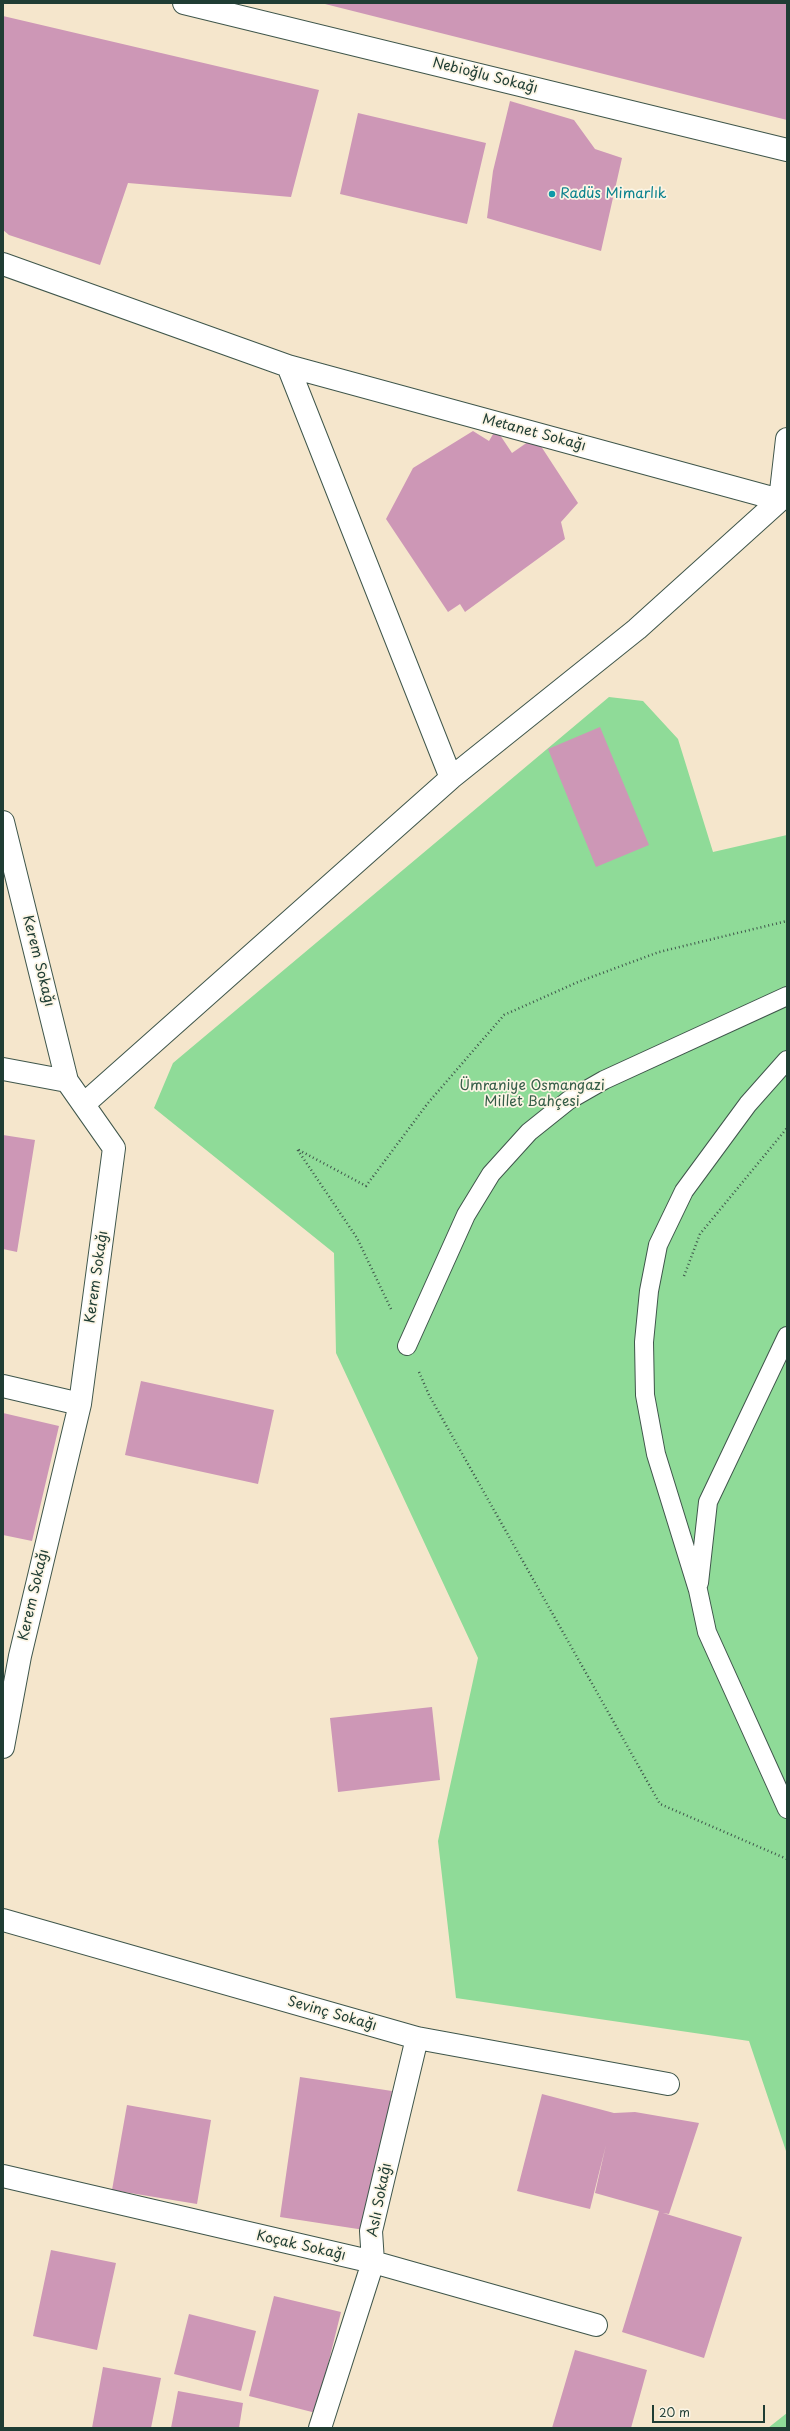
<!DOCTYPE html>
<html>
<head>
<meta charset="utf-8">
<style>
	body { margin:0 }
	#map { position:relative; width:790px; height:2431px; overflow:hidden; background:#f5e6cc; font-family:"Playpen Sans",sans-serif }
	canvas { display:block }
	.frame { position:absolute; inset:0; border:4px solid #1f3d34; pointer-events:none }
	.scale { position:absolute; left:652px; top:2405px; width:113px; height:18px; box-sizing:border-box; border:2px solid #1f3d34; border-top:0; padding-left:5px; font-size:12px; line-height:14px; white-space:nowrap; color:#1f3d34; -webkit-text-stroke:3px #fcf5e5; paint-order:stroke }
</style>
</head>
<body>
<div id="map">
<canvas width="790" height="2431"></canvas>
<div class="frame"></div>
<div class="scale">20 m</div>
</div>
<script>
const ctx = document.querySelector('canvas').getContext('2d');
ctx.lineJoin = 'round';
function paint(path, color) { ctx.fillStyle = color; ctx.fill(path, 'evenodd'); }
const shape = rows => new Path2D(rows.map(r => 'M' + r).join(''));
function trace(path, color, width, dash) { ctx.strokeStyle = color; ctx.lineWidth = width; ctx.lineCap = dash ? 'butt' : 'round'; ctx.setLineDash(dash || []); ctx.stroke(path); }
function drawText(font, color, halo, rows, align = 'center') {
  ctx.font = font + ' "Playpen Sans",sans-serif'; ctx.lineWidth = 3.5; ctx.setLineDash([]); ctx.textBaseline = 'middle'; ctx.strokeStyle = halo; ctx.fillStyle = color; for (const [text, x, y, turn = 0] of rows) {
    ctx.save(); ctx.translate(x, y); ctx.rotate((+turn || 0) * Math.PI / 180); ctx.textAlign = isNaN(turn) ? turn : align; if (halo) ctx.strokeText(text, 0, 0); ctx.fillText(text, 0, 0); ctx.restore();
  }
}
paint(shape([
	[609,697,643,701,678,739,713,852,787,835,787,2154,749,2041,456,1998,438,1841,478,1658,336,1353,334,1253,154,1108,173,1063],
	[787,2413,787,2428,768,2428]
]), '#8fdb98');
paint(shape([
	[787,3,787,120,325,4,325,3],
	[3,16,319,90,291,197,128,183,100,265,9,235,3,230],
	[510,101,574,120,595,149,622,158,601,251,487,218,493,171],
	[358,113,486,143,467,224,340,194],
	[496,429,512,453,535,437,578,503,561,522,565,539,465,612,460,604,448,612,386,519,413,468,473,431,489,441],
	[600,727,649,845,596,867,548,749],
	[3,1135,35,1140,17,1252,3,1249],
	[141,1381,274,1410,258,1484,125,1455],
	[3,1413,59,1426,32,1541,3,1535],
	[432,1707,440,1780,338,1792,330,1718],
	[300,2077,392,2091,371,2231,280,2217],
	[542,2094,614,2113,635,2112,699,2123,669,2214,663,2213,742,2237,704,2358,622,2332,659,2211,595,2193,606,2145,590,2209,517,2191],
	[127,2105,211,2120,197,2204,112,2190],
	[51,2250,116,2263,97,2350,33,2336],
	[274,2296,341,2312,316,2413,249,2396],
	[189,2314,256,2331,241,2391,174,2374],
	[575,2350,647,2370,631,2428,552,2428],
	[103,2367,161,2378,151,2428,92,2428],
	[178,2391,243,2403,239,2428,171,2428]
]), '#cd97b6');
const lane = shape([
	[787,1060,748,1104,684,1191,658,1245,649,1291,644,1342,645,1395,656,1454,698,1590,707,1632,787,1809],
	[407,1346,466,1215,491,1174,529,1132,569,1100,604,1080,787,996],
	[699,1583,708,1502,787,1336]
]);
const street = shape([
	[184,3,787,150],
	[3,264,288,366,451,778,637,629,780,500,787,439],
	[288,366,780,500],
	[3,822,67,1081,114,1148,80,1404,20,1656,3,1747],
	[3,1069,67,1081],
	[84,1104,451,778],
	[3,1386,80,1404],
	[3,1920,417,2038,668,2084],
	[3,2176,373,2262,596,2325],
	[320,2428,373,2262,371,2231,417,2038]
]);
trace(lane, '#3f564b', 20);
trace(street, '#3f564b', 24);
trace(shape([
	[684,1276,700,1234,787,1128],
	[391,1309,357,1238,297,1149,366,1186,428,1103,504,1015,578,982,659,952,787,921],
	[419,1372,429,1395,660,1804,787,1859]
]), '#3f564b', 2.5, [1, 3]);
trace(lane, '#fff', 18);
trace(street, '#fff', 22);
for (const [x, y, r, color] of [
	[552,194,4,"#0f9aa8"]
]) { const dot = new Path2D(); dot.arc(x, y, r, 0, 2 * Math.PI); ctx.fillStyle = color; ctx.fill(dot); trace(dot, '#fcf5e5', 1.5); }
drawText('14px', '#1f3d34', '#fcf5e5', [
	["Nebioğlu Sokağı",485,76,14],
	["Metanet Sokağı",534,433,15],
	["Kerem Sokağı",38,961,76],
	["Kerem Sokağı",97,1277,-82],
	["Kerem Sokağı",34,1595,-77],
	["Sevinç Sokağı",332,2014,16],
	["Aslı Sokağı",380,2200,-79],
	["Koçak Sokağı",301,2246,13]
]);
drawText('14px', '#0d838f', '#fcf5e5', [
	["Radüs Mimarlık",560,194]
], 'left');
drawText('14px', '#355d48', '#fcf5e5', [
	["Ümraniye Osmangazi",532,1086],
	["Millet Bahçesi",532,1102]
]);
</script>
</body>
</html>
